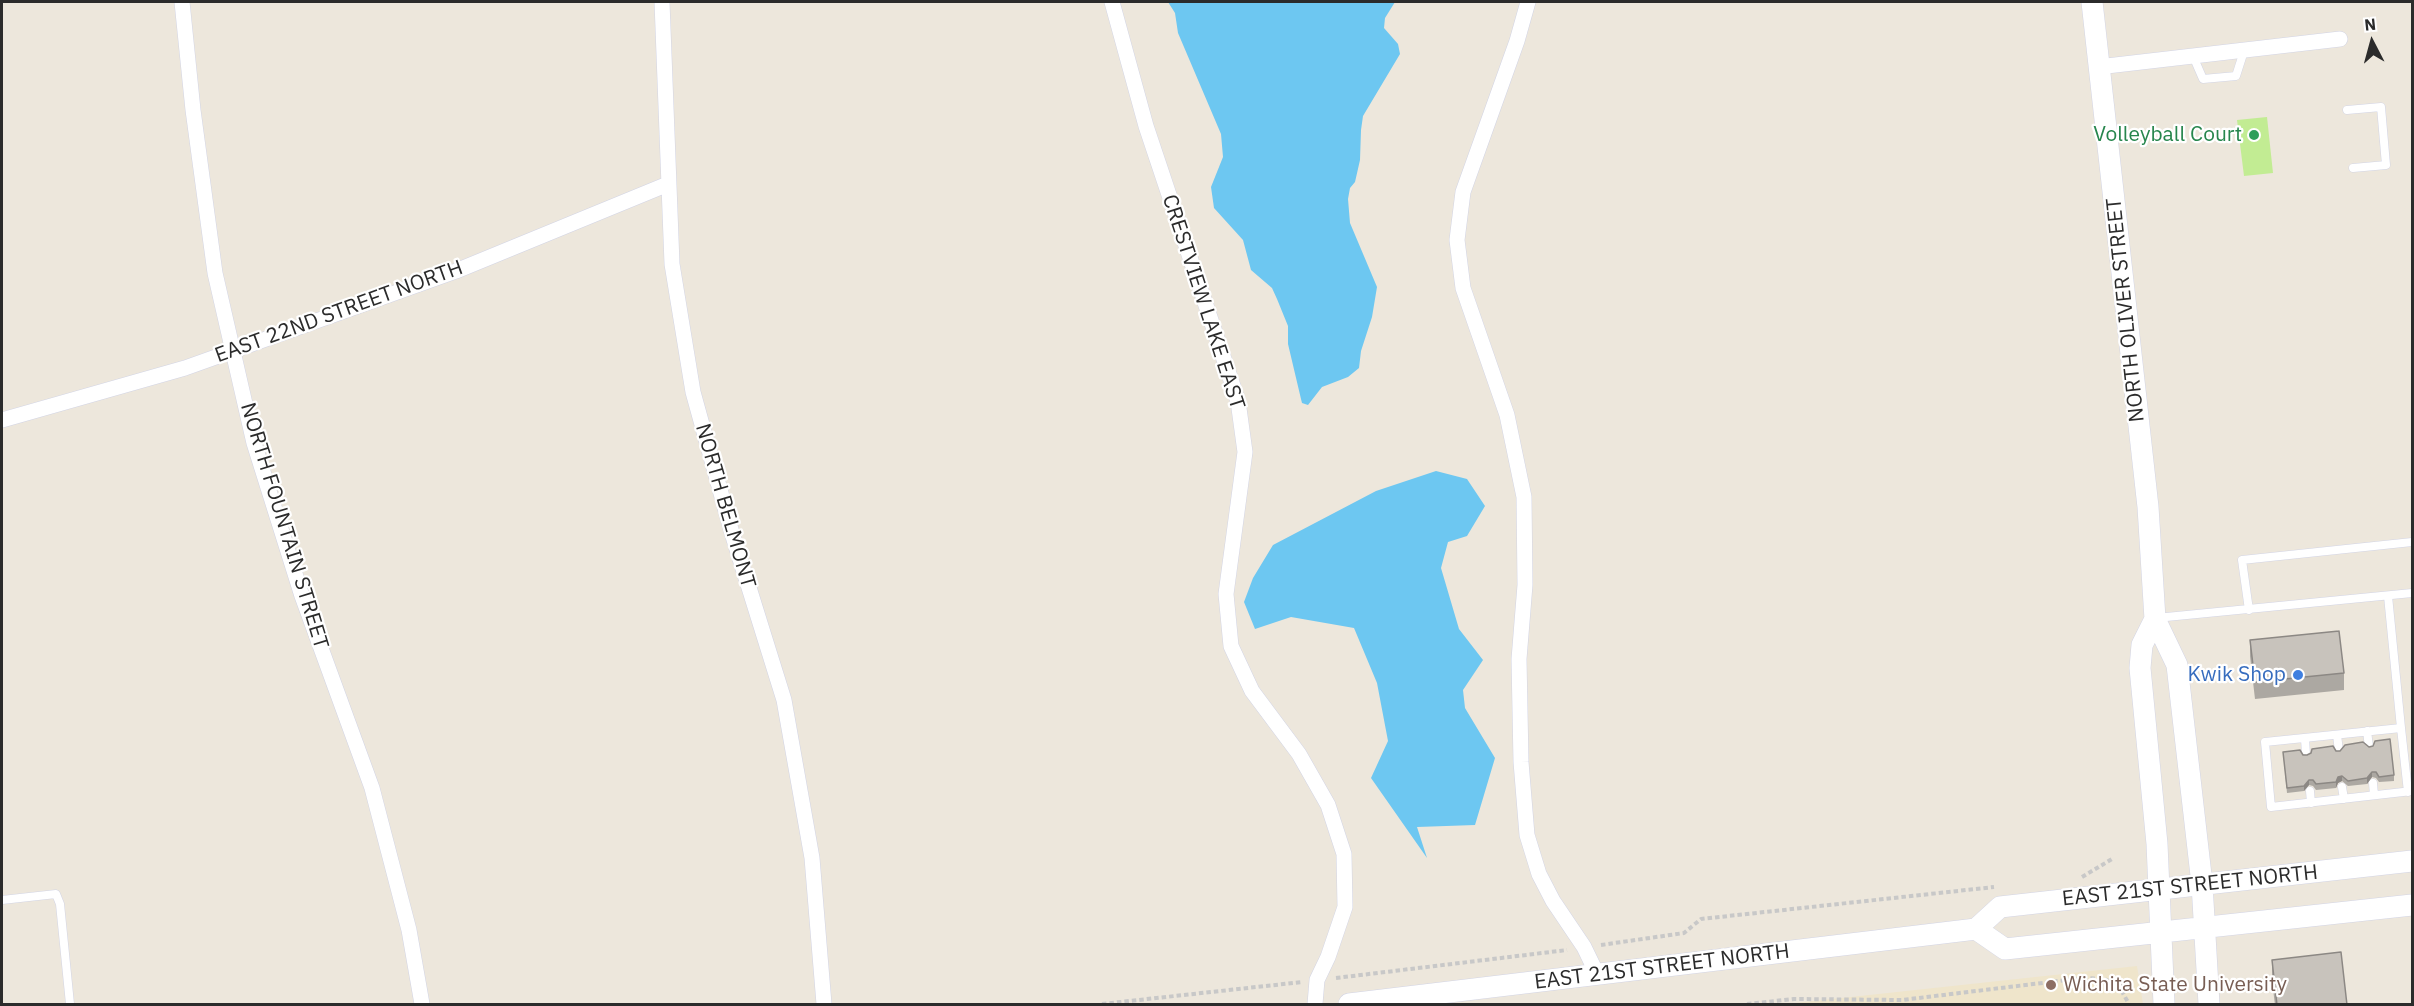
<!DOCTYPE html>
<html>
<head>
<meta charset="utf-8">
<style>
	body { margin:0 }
	#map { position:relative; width:2414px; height:1006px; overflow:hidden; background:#ede7dc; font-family:"IBM Plex Sans",sans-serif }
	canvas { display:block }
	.frame { position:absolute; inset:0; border:3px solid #2b2b2b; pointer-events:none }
	.north { position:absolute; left:2342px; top:12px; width:60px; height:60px; -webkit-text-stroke:4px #fff; paint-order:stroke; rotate:354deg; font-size:16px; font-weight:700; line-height:24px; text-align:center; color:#2b2b2b }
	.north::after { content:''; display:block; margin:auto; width:21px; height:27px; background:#2b2b2b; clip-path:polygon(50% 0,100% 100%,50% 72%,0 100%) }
</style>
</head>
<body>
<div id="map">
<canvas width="2414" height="1006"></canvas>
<div class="frame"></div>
<div class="north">N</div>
</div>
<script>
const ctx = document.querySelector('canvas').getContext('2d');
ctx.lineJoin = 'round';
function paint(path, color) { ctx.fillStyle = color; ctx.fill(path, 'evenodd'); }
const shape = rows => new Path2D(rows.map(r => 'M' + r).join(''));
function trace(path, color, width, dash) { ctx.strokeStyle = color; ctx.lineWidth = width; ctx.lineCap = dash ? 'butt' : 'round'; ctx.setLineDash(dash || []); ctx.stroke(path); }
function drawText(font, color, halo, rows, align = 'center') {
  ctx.font = font + ' "IBM Plex Sans",sans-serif'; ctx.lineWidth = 4.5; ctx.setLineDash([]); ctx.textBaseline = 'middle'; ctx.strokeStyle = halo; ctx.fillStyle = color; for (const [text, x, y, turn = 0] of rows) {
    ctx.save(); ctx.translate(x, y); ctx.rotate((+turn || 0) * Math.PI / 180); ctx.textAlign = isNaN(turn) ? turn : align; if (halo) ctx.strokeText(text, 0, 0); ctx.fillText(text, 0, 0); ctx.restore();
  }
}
paint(shape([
	[2137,966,2143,1004,1786,1004]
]), '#efe5cb');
paint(shape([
	[2267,117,2273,173,2244,176,2237,120]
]), '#c2ec93');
paint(shape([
	[1168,2,1395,2,1385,18,1384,28,1398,44,1400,54,1363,116,1361,130,1360,160,1355,182,1350,188,1348,199,1350,223,1377,287,1372,317,1361,351,1359,368,1348,377,1322,387,1308,405,1302,403,1301,399,1288,344,1288,326,1277,299,1272,288,1251,270,1243,240,1214,208,1211,187,1223,157,1221,134,1178,33,1175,13],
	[1436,471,1467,479,1485,506,1467,536,1448,542,1441,568,1459,629,1483,660,1463,690,1465,708,1495,758,1475,825,1417,827,1427,858,1371,778,1388,741,1377,683,1354,628,1291,617,1255,629,1244,602,1253,578,1273,545,1376,491]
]), '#6dc7f1');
const lane = shape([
	[2193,56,2203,79,2236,76,2244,51],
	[2347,110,2381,107,2386,165,2353,168],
	[2388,596,2401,728,2265,742,2271,807,2412,791],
	[2249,610,2242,560,2412,542],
	[2156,618,2412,593],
	[2401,728,2408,792],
	[2367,731,2369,747],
	[2337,735,2339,751],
	[2305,738,2306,755],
	[2373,783,2374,795],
	[2342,787,2344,799],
	[2310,791,2311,803],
	[2,900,56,894,60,904,70,1004]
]);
const street = shape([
	[182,2,193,110,215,273,254,443,302,596,372,788,409,930,422,1004],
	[662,2,672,264,693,392,732,533,784,700,812,858,824,1004],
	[1112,2,1146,126,1238,401,1245,452,1226,594,1231,646,1252,691,1299,754,1328,805,1344,854,1345,907,1328,957,1317,980,1315,1004],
	[1528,2,1517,41,1463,192,1457,240,1463,288,1507,415,1524,497,1525,585,1519,659,1521,762,1527,835,1539,874,1553,901,1584,947,1598,976],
	[2098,67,2340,39],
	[2,420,185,368,456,271,668,184]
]);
const secondary = shape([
	[2092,2,2148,507,2155,619,2177,665,2202,884,2209,1004],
	[2155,619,2142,645,2140,668,2157,844,2164,1004],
	[1976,929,2005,949,2412,905],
	[1349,1004,1976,929,2000,907,2412,861]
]);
trace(lane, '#d2d4e4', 9);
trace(street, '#d2d4e4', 16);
trace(secondary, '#d2d4e4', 22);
trace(shape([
	[2082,877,2112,859],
	[1601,945,1684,933,1701,919,1994,887],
	[1336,978,1567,950],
	[2128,979,2120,988,2129,1004],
	[1102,1004,1302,982],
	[1747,1004,1794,999,1902,1000,2083,978,2105,979,2120,988]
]), '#c8c8c8', 4, [4.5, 3]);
trace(lane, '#fff', 8);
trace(street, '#fff', 15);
trace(secondary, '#fff', 21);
paint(shape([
	[2250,640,2344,673,2344,690,2255,699,2250,656],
	[2336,751,2394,775,2394,781,2379,782,2376,778,2372,777,2367,784,2348,786,2342,781,2338,783,2336,788,2316,790,2313,786,2309,785,2304,791,2287,793,2283,752,2307,755],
	[2272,960,2347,1005,2275,1005,2272,981]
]), '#aca8a2');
paint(shape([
	[2372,772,2372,777,2367,784,2367,778],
	[2342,776,2342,781,2338,783,2336,788,2336,782,2338,777],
	[2309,780,2309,785,2304,791,2304,786]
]), '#8c8884');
const building = shape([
	[2339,631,2344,673,2255,682,2250,640,2339,631],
	[2390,739,2394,775,2379,777,2376,772,2372,772,2367,778,2348,781,2342,776,2338,777,2336,782,2316,784,2313,780,2309,780,2304,786,2287,788,2283,752,2300,750,2303,755,2307,755,2311,753,2312,749,2333,746,2336,751,2340,751,2345,745,2363,742,2369,747,2373,746,2375,741,2390,739],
	[2341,952,2347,1005,2277,1005,2272,960,2341,952]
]);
paint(building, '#c8c3bc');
trace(building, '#8c8884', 1.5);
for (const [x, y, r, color] of [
	[2254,135,6,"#2e9e5b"],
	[2298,675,6,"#3f7fe0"],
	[2051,985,6,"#8d6e63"]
]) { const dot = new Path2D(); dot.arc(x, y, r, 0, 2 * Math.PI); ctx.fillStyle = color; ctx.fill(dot); trace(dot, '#fff', 2); }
drawText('21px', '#27864d', '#fff', [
	["Volleyball Court",2242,135]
], 'right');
drawText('21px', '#2b2b2b', '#fff', [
	["CRESTVIEW LAKE EAST",1203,302,72],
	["NORTH OLIVER STREET",2126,310,-96],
	["EAST 22ND STREET NORTH",339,312,-20],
	["NORTH BELMONT",725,506,74],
	["NORTH FOUNTAIN STREET",284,526,73],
	["EAST 21ST STREET NORTH",2190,886,-6],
	["EAST 21ST STREET NORTH",1662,967,-7]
]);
drawText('21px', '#366cbe', '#fff', [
	["Kwik Shop",2286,675]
], 'right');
drawText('21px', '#785e54', '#fff', [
	["Wichita State University",2063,985]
], 'left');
</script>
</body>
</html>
